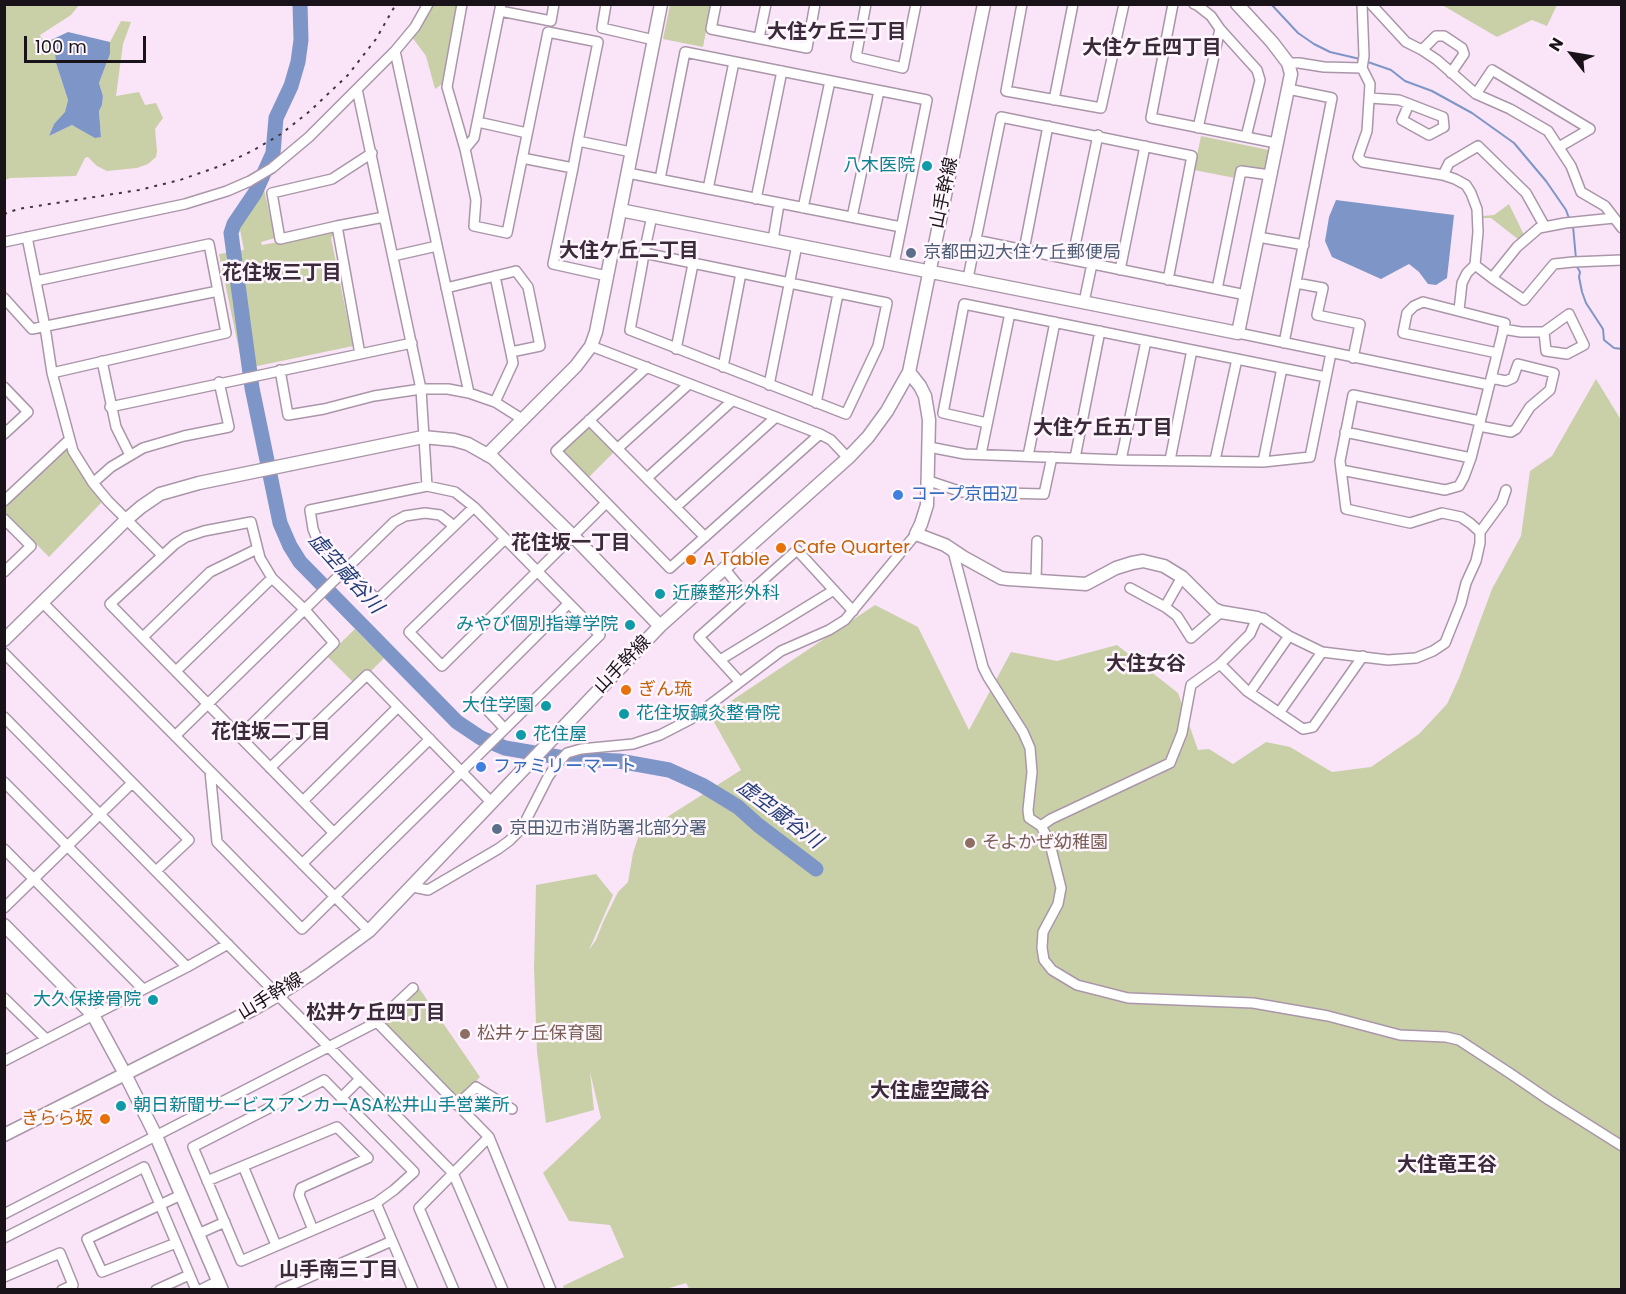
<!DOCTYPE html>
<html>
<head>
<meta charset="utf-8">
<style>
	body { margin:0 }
	#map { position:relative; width:1626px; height:1294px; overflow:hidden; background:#fae4f8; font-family:Poppins,sans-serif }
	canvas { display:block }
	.frame { position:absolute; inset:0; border:6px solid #191219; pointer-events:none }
	.north { position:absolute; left:1542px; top:24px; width:60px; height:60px; -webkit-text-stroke:4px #fff6fe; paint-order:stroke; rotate:301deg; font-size:16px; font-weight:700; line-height:24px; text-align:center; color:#191219 }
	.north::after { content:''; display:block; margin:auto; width:21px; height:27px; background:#191219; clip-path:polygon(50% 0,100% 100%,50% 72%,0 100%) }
	.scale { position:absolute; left:24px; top:36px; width:122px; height:27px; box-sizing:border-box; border:3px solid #191219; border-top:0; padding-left:8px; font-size:18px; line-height:21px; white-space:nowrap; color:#191219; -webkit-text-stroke:4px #fff6fe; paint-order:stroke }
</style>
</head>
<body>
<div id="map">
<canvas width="1626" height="1294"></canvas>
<div class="frame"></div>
<div class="north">N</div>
<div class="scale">100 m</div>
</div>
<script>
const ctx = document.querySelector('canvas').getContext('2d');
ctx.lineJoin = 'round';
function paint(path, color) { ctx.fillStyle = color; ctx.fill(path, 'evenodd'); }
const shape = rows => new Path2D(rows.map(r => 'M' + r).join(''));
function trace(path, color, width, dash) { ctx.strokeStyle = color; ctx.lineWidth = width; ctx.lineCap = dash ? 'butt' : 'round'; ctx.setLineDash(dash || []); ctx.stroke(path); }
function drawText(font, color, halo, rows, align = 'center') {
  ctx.font = font + ' Poppins,"Noto Sans JP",sans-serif'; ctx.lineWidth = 5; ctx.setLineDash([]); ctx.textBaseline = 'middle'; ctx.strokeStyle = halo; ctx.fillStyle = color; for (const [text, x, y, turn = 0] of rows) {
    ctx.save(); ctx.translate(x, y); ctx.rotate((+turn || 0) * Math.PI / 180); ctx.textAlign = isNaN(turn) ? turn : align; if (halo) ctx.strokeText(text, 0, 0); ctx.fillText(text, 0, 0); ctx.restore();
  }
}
paint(shape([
	[703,4,711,6,703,47,663,39,670,5],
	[5,5,79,5,71,15,40,35,41,38,49,41,50,47,55,54,56,63,68,100,65,113,54,124,49,136,72,125,101,137,99,111,102,105,103,96,99,83,110,54,110,42,121,21,131,22,123,44,116,96,139,92,145,105,156,103,163,118,155,129,157,151,156,157,148,164,137,168,107,171,97,166,88,157,85,158,76,176,10,178,5,180],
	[433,5,458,5,442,84,435,89,426,56,412,37],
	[1442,5,1557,5,1547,26,1532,20,1497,37],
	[1201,136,1269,150,1266,167,1262,169,1238,165,1235,178,1194,170],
	[264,189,275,238,261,242,262,245,331,232,334,234,331,238,353,346,243,369,219,254,244,250,239,225],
	[1509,204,1524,235,1519,240,1491,218,1483,218,1483,216,1494,215],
	[1596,379,1621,420,1621,1289,690,1290,686,1283,666,1289,564,1289,563,1286,624,1257,610,1225,569,1221,543,1173,601,1118,590,1072,594,1110,546,1123,537,1051,534,968,536,885,596,874,613,895,589,950,596,940,604,920,618,892,628,882,633,853,639,835,741,770,710,715,875,605,918,627,969,730,1011,652,1057,661,1117,645,1178,693,1198,750,1209,749,1233,764,1266,742,1290,747,1332,772,1371,767,1419,734,1447,704,1459,678,1492,589,1521,536,1530,471,1552,456],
	[587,426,590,427,615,451,588,478,563,454,564,449],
	[66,447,69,448,86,481,102,502,49,557,5,512,5,508],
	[355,629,384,658,370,672,368,670,354,683,327,656],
	[417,988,419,988,480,1077,461,1097,455,1097,382,1024,384,1021]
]), '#c9d0a8');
paint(shape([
	[68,32,110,42,110,54,99,83,103,96,102,105,99,111,101,137,95,138,72,125,49,136,54,124,65,112,68,100,56,63,55,54,50,47,49,41],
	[1336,200,1454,215,1447,278,1436,285,1428,284,1419,272,1409,264,1381,279,1332,257,1325,241,1329,217]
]), '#7e96c7');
trace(shape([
	[1271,4,1298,33,1314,44,1330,52,1360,59],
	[1365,61,1391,70,1405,81,1432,91,1472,113,1514,143,1546,181,1566,210,1570,221],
	[1573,226,1576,259],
	[1576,265,1580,272,1579,277,1582,292,1586,303,1603,329,1604,340,1614,348,1622,349]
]), '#7e96c7', 2);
trace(shape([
	[300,4,301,40,298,62,291,86,276,118,273,153,255,193,234,224,231,233,252,388,280,523,290,546,300,562,457,722,481,738,505,748,570,759,619,761,669,770,702,785,738,807,758,825,816,869]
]), '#7e96c7', 15);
const minor = shape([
	[462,4,447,87,465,149,476,200,474,226,507,233,548,32,598,42,578,141],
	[606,4,602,28,654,40],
	[716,4,711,29,807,48,815,4],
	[866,4,856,57,903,68,916,4],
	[1022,4,1006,91,1101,108,1124,4],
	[1173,4,1151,118,1276,143],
	[1194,4,1197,5,1211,16,1220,29,1257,70,1260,80,1246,137],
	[1371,4,1406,42,1422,50,1437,60,1476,94,1510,109,1548,131,1571,166,1581,192,1605,206,1622,228],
	[500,11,551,21,554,4],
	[759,38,766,4],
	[1422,50,1436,36,1444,36,1462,48,1464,54,1451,73],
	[395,51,469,393],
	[1288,63,1299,63,1324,67,1362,68,1370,84,1367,131,1358,157,1363,162,1443,175,1455,179,1466,185,1471,193,1477,209,1478,232,1475,265,1467,273,1462,283,1459,310],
	[1362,68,1364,56,1362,4],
	[357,89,421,389,427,486],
	[1476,94,1492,70,1590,129,1559,147],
	[1370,98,1399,100,1443,117,1444,127,1429,135,1402,120,1409,104],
	[1054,100,1073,4],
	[478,122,527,133],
	[1198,128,1220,29],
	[465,149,474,138,501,4],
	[372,153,332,179,272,193,280,239,337,226,384,217],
	[522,158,573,168,578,141,631,152],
	[573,168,553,264,607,276],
	[628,173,901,227],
	[1443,175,1449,163,1478,146,1526,193,1545,227],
	[660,179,685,52,927,100,894,264],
	[708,189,734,62],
	[756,199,782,71],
	[803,208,830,81],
	[852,217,879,91],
	[337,226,360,354],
	[27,237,45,327,52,373,73,451,93,483,108,501,162,555],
	[1258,237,1304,245],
	[773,240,779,204],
	[975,240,1246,295],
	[4,242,185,204,227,191,250,181,272,168,309,137,395,51,415,27,428,4],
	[1024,250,1048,126],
	[644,253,887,303,878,346,846,414,630,330,642,266,644,253,652,216],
	[393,256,437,246],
	[1072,260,1098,135],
	[1475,265,1492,278,1517,247,1539,228,1565,223,1614,218],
	[1120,270,1145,146],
	[968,278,1001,117,1192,156,1168,280],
	[1492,278,1524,300,1554,264,1573,262,1622,260],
	[36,281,209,244,226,333,52,373],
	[1296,283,1323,288,1317,315,1360,324,1353,358],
	[446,288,516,271,528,287,540,346,511,352],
	[1217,289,1241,171,1270,175],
	[4,298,32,329,218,291],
	[1084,302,1092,264],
	[1503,329,1521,332,1544,332,1569,314,1584,345,1567,354,1546,351,1544,332],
	[1238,333,1489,385],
	[1284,343,1332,98,1288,89],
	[591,346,820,434,831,440,848,458],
	[676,349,693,264],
	[102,361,116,427,130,455],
	[647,367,556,451,670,568,820,434],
	[723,367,741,273],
	[280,370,288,415,324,409,374,396,421,389,448,389,469,393,495,402,522,419],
	[769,385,797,245],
	[4,387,28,412,4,434],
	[495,402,513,363,495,276],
	[816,403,838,294],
	[110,407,412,343],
	[589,420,705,537],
	[987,423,943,413,964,304,1326,377],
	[1479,426,1511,432,1516,429,1530,407,1550,390,1554,373,1518,364,1513,378,1506,381,1491,378],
	[1345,432,1471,458],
	[929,447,965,454,1121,460,1263,462,1310,457,1331,353],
	[618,448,689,384],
	[981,454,1010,313],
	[1028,456,1055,322],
	[1075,458,1100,331],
	[1121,460,1146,341],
	[1170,460,1192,350],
	[1215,460,1237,359],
	[1263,462,1282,368],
	[1341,470,1445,490,1459,486,1464,477,1471,458,1505,323,1423,302,1414,306,1407,313,1403,333,1497,353],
	[647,478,732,401],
	[929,481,962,492,1044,494,1052,457],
	[93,483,111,467,143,448,184,436,229,427,219,382],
	[4,501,69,440],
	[676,507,776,417],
	[4,519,31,546,4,572],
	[1480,532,1502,502,1506,490],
	[505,539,409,632,442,666,606,503],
	[953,551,983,667,988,677,1023,732,1030,748,1032,772,1028,810,1029,818,1041,826,1048,839,1051,848,1061,888,1058,904,1043,932,1042,948,1044,960,1052,970,1077,985,1128,998,1253,1003,1328,1016,1400,1035,1446,1037,1459,1040,1511,1074,1549,1100,1622,1146],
	[724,568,745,594],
	[1036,581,1037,541],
	[1130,588,1165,607,1177,616,1191,638,1221,612],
	[42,602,369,931],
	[1165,607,1182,577],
	[143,637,210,572,257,549],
	[4,653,189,840,156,871],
	[720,660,834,590],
	[1220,664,1247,691,1303,729,1313,727,1363,656],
	[176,671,272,578],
	[739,681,699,637,797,550,853,611],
	[1250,692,1289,636],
	[1279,713,1322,652],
	[4,717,453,1173,503,1290],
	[504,728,475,697,568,604],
	[175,736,394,522,405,516,425,513,440,515,454,526],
	[240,736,334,643,305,610,272,578,260,558,251,522,204,531,186,537,175,544,110,604,334,833],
	[270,768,367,675,492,803],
	[210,771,217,842,302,929,600,635,474,507,455,492,427,486,310,510,313,529,317,539,377,600,474,507],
	[4,782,187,967],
	[303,801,398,707],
	[1041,826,1051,819,1170,763,1182,733,1191,685,1220,664,1250,634,1257,618,1263,618,1289,636,1322,652,1388,660,1416,658,1433,651,1445,643,1461,603,1466,583,1476,561,1480,543,1480,532,1470,523,1461,517,1442,513,1410,523,1346,509,1340,461,1353,395,1480,421],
	[4,849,143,989],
	[302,864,430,739],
	[413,887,428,890,498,849,509,841,522,828,548,777,557,764,567,753,581,749,633,744,660,735,691,719,781,651,829,630,845,620,916,534],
	[4,908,132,783],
	[4,998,46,1039],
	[377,1022,489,1137,551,1290],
	[4,1061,187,967,228,944],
	[324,1080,414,1172,394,1190,376,1203,241,1261,193,1147,324,1080],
	[341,1098,360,1079],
	[457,1105,476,1087,512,1109],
	[243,1166,276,1245],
	[207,1181,337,1127,368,1158,301,1188,299,1195,313,1230],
	[376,1203,413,1290],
	[4,1214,377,1022,413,988],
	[198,1234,225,1222],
	[4,1238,144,1167,196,1290],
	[176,1243,102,1272,87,1239,181,1195],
	[4,1277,60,1253,73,1285,62,1290],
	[156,1290,189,1275],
	[200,1290,218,1281],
	[280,1290,392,1241],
	[454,1290,419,1208,489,1137]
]);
const tertiary = shape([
	[620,210,1238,333,1291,74,1288,63,1272,42,1237,4],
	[909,372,920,386,925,396,929,420,927,505,921,524,916,534,945,545,963,557,1001,578,1008,579,1086,584,1116,568,1132,563,1143,561,1164,566,1182,577,1214,609,1221,612,1257,618],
	[487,455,576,366,591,346,596,332,661,4],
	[4,640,127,519,141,507,160,494,199,483,423,437,454,440,468,444,493,458,573,536,660,626],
	[4,925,93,1015,125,1074,156,1136,222,1290],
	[4,1135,252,1010,278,995,312,973,369,931,660,626,848,458,868,437,887,411,909,372,984,4]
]);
trace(minor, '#aa96a9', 12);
trace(tertiary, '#aa96a9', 15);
trace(minor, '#fff', 9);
trace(tertiary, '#fff', 12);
trace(shape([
	[4,214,18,209,139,190,180,180,223,165,254,150,281,134,310,111,348,75,376,39,396,4]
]), '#403640', 2, [3, 6]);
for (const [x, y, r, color] of [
	[927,166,6,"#0f9aa8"],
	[911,253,6,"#5c6f8a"],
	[898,495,6,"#3f7fe0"],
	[781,548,6,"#e8710a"],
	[691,560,6,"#e8710a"],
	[660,594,6,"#0f9aa8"],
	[630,625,6,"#0f9aa8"],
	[626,690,6,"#e8710a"],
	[546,706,6,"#0f9aa8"],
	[624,714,6,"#0f9aa8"],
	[521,735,6,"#0f9aa8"],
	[481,767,6,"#3f7fe0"],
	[497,829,6,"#5c6f8a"],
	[970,843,6,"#8d6e63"],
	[153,1000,6,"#0f9aa8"],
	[465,1034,6,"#8d6e63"],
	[121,1106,6,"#0f9aa8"],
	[105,1119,6,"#e8710a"]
]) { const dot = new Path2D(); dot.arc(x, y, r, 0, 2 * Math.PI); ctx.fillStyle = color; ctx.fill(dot); trace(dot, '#fff6fe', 2); }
drawText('18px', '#0d838f', '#fff6fe', [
	["八木医院",915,166],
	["近藤整形外科",672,594,"left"],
	["みやび個別指導学院",618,625],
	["大住学園",534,706],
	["花住坂鍼灸整骨院",636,714,"left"],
	["花住屋",533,735,"left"],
	["大久保接骨院",141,1000],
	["朝日新聞サービスアンカーASA松井山手営業所",133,1106,"left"]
], 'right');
drawText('18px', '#191219', '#fff6fe', [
	["山手幹線",945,193,-78],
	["山手幹線",623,665,-46],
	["山手幹線",271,997,-31]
]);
drawText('18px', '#4e5e75', '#fff6fe', [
	["京都田辺大住ケ丘郵便局",923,253],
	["京田辺市消防署北部分署",509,829]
], 'left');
drawText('18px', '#366cbe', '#fff6fe', [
	["コープ京田辺",910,495],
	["ファミリーマート",493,767]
], 'left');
drawText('18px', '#c56008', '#fff6fe', [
	["Cafe Quarter",793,548],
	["A Table",703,560],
	["ぎん琉",638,690],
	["きらら坂",93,1119,"right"]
], 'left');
drawText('18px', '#785e54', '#fff6fe', [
	["そよかぜ幼稚園",982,843],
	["松井ヶ丘保育園",477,1034]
], 'left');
drawText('bold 20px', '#3b2a3a', '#fff6fe', [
	["大住ケ丘三丁目",837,33],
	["大住ケ丘四丁目",1152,49],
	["大住ケ丘二丁目",629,252],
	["花住坂三丁目",282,274],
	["大住ケ丘五丁目",1103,429],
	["花住坂一丁目",571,544],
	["大住女谷",1146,665],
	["花住坂二丁目",271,733],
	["松井ケ丘四丁目",376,1014],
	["大住虚空蔵谷",930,1092],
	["大住竜王谷",1447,1166],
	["山手南三丁目",339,1271]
]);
drawText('italic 20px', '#223d79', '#fff6fe', [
	["虚空蔵谷川",345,574,48],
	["虚空蔵谷川",779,815,37]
]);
</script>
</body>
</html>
